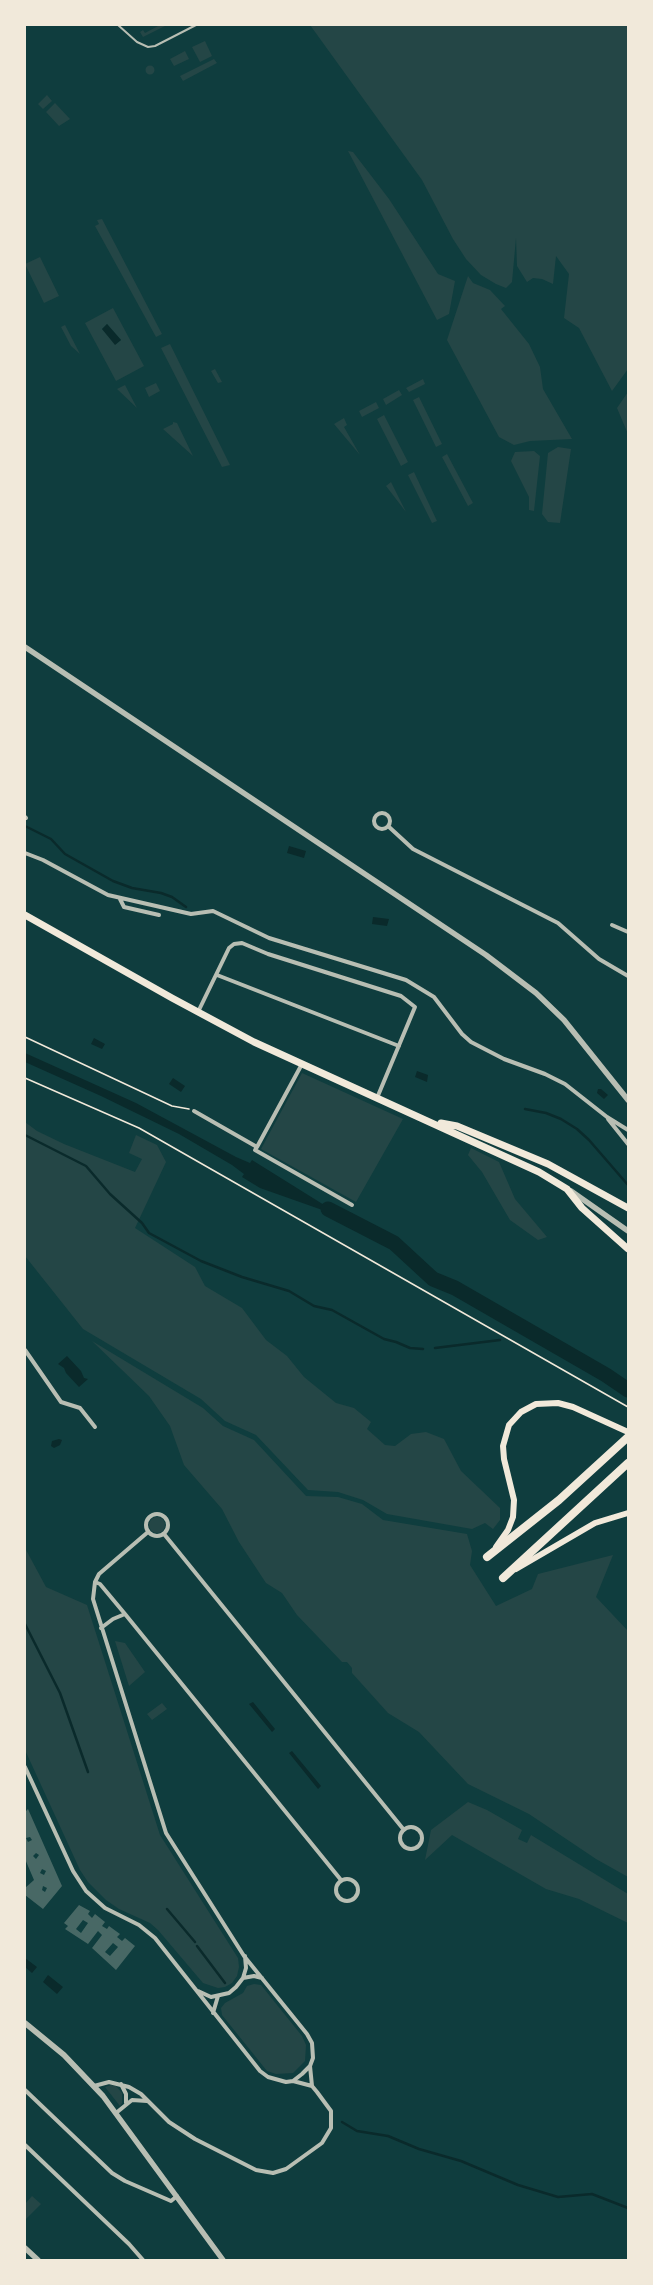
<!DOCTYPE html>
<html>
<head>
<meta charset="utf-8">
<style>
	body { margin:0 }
	#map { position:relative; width:653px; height:2285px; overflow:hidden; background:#0f3d3e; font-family:"IBM Plex Serif",serif }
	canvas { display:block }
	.frame { position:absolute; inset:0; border:26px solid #f1e9da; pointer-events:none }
</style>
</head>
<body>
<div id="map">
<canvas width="653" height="2285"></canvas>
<div class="frame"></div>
</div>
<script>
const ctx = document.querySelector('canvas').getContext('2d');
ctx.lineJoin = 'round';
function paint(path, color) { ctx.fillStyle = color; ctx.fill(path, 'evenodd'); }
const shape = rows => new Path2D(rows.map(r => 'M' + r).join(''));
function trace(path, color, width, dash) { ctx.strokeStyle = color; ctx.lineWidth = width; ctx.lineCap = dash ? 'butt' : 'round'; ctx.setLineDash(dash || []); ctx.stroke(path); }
paint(shape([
	[160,25,167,25,143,37,140,32,143,30,145,33],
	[310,25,628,25,628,369,612,391,579,328,564,318,569,274,556,256,553,284,542,279,533,278,527,282,517,266,516,238,512,282,506,288,496,284,481,275,466,259,453,239,422,180],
	[205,41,212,56,200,62,192,47],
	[185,51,189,59,174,66,170,59],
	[214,59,217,63,183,81,180,76],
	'145.5 70a4.5 4.5 0 1 1 9 0a4.5 4.5 0 1 1-9 0Z',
	[47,95,52,101,43,109,38,104],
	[55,103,70,119,59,126,46,112],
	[348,151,353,152,389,199,438,274,455,281,449,314,437,320],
	[102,219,162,334,156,337,95,226,99,224,97,220],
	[40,257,59,296,44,303,25,264],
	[468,276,473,283,490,290,505,306,501,309,529,344,540,367,543,389,572,439,530,441,514,445,499,437,447,340],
	[113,308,144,366,116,381,85,323],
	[107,324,121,340,116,344,102,329],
	[65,325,80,354,71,346,61,327],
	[170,344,230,465,222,467,161,348],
	[215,369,222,382,218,383,211,371],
	[423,379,425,384,409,392,406,388],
	[156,383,160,391,149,397,145,388],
	[125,385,137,408,117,389],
	[399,390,402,395,386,405,383,399],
	[628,392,628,434,617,408],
	[419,397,442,444,436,447,413,400],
	[376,402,379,408,362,417,359,411],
	[384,415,408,462,401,466,377,419],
	[344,418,347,425,344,427,360,455,334,424],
	[173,422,177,423,193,456,163,429,173,424],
	[558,447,571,449,560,523,548,522,542,514,548,453],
	[534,451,540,456,534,511,529,510,529,497,511,461,515,452],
	[447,454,473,503,468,506,442,457],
	[414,472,437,521,432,523,408,475],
	[391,482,406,512,386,486],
	[302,1073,403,1119,356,1202,261,1149],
	[25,1122,37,1131,64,1144,135,1172,142,1159,129,1153,136,1135,157,1145,166,1162,135,1228,195,1267,205,1286,242,1308,266,1340,287,1356,304,1377,336,1403,354,1408,371,1422,367,1429,385,1445,395,1446,411,1434,426,1432,444,1439,461,1471,500,1508,500,1520,493,1529,485,1523,472,1529,387,1514,363,1500,338,1492,308,1490,256,1435,225,1421,201,1399,83,1329,25,1256],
	[471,1148,499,1162,515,1199,547,1237,538,1240,510,1220,482,1172,468,1155],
	[92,1341,203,1408,223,1426,254,1440,306,1496,338,1497,362,1504,383,1520,467,1534,472,1551,470,1565,496,1606,532,1589,538,1574,613,1555,596,1597,628,1631,628,1877,596,1859,529,1814,468,1784,419,1732,388,1713,352,1673,352,1668,347,1662,342,1662,297,1615,282,1593,266,1583,239,1542,222,1509,184,1465,170,1426,149,1396],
	'149 1525a8 8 0 1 1 16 0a8 8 0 1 1-16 0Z',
	[25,1548,46,1587,87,1605,160,1835,238,1958,239,1967,237,1976,232,1983,225,1987,218,1988,203,1983,158,1930,150,1923,119,1909,106,1900,88,1882,80,1870,25,1750],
	[115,1641,125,1643,145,1672,129,1686],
	[162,1703,167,1709,152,1720,147,1714],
	[468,1802,487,1810,522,1830,518,1839,527,1843,531,1835,628,1894,628,1923,579,1899,546,1889,452,1835,425,1860,431,1830],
	[254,1984,261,1985,302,2036,306,2045,305,2061,293,2073,276,2074,267,2071,222,2015,221,2008,225,2003,243,1993,247,1986],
	[111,2085,116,2086,122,2093,122,2103,120,2106,105,2087],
	[32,2196,41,2204,25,2220,25,2204]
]), '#244646');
paint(shape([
	[107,324,121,340,115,345,102,329],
	[289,846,306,851,304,858,287,853],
	[373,917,389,919,387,926,372,924],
	[94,1038,105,1044,102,1049,91,1044],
	[25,1053,136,1103,236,1157,250,1163,252,1160,345,1218,260,1188,242,1177,244,1174,232,1165,179,1134,101,1096,25,1062],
	[417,1071,428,1075,427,1082,415,1077],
	[173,1078,185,1086,181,1092,169,1084],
	[601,1089,608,1095,604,1099,597,1093,598,1089],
	[67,1356,81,1371,84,1378,88,1379,79,1387,66,1373,64,1368,58,1364],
	[59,1439,62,1440,60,1445,54,1448,51,1446,52,1441],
	[253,1702,275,1729,272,1732,249,1704],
	[292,1751,321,1786,318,1789,289,1753],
	[25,1958,37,1967,32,1973,25,1967],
	[48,1975,63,1987,57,1994,43,1982]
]), '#0a2a2b');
trace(shape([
	[25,826,51,839,65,854,113,881,132,888,161,893,172,897,186,907],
	[525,1109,546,1113,561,1119,577,1129,589,1140,628,1185],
	[25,1135,86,1166,110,1194,142,1223,149,1233,201,1261,242,1277,289,1291,314,1306,332,1310,384,1339,396,1342,410,1348,423,1349],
	[435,1348,500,1340],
	[25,1624,60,1693,88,1772],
	[167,1909,195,1942],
	[197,1946,225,1983],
	[342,2122,357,2131,388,2136,419,2149,461,2161,518,2185,558,2197,592,2194,628,2208]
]), '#0a2a2b', 2.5);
trace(shape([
	[328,1209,394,1243,433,1279,455,1288,606,1375,628,1390]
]), '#0a2a2b', 15);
paint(shape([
	[28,1809,62,1886,43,1909,25,1895,25,1888,34,1880,25,1859,25,1812],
	[30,1837,32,1840,28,1842,26,1838],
	[36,1853,39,1855,36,1859,33,1856],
	[42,1869,46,1871,44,1875,40,1873],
	[43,1886,47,1888,45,1892,42,1890],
	[79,1905,90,1911,88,1914,92,1918,95,1914,105,1922,102,1926,107,1929,109,1926,120,1934,117,1937,122,1941,125,1938,135,1946,116,1970,92,1948,102,1935,98,1931,88,1944,65,1929,68,1926,64,1923],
	[83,1920,88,1923,81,1933,76,1929],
	[113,1943,118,1947,110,1956,105,1952]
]), '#486865');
trace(shape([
	[25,1037,172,1106,189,1109],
	[25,1078,139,1128,628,1407]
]), '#f1e9da', 1.5);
trace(shape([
	[118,25,137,42,148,47,155,46,196,25]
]), '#b8beb3', 2);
trace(shape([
	'374 821a8 8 0 1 1 16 0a8 8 0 1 1-16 0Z',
	[25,817,26,818],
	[388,826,413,849,558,923,599,959,628,976],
	[25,853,43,860,108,895,191,914,213,911,269,938,406,980,434,997,462,1034,471,1042,504,1059,545,1074,565,1084,607,1117,628,1130],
	[120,899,124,907,159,915],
	[612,925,628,932],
	[217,975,399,1046],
	[198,1012,229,948,234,944,242,943,268,954,401,996,415,1007,377,1098],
	[194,1111,257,1147],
	[608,1119,628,1144],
	[257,1147,255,1150,352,1205],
	[257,1147,302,1064],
	[25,1350,61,1402,80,1408,95,1427],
	'146 1525a11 11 0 1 1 22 0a11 11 0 1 1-22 0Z',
	[164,1534,404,1830],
	[95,1582,100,1584,125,1614,341,1880],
	[101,1628,113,1619,125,1614],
	[25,1767,73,1871,86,1891,105,1908,139,1925,155,1938,260,2071,268,2077,286,2082,293,2081,302,2074,310,2066,313,2058,312,2043,307,2034,244,1956,166,1833,93,1599,95,1582,99,1574,148,1532],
	'400 1838a11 11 0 1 1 22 0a11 11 0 1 1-22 0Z',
	'336 1890a11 11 0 1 1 22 0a11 11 0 1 1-22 0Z',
	[243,1978,254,1976,262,1978],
	[198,1991,211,1997,229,1993,236,1987,243,1978,246,1968,245,1956],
	[213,2013,218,1996],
	[310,2066,312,2086],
	[121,2084,126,2094,126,2103],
	[94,2086,109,2082,129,2087,141,2094,169,2122,195,2139,256,2170,273,2173,286,2169,322,2143,331,2128,331,2111,317,2092,312,2086,293,2081],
	[25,2090,112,2173,125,2181,171,2201,177,2196],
	[116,2113,132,2100,147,2101],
	[25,2145,129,2244,143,2260]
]), '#b8beb3', 4);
trace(shape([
	[25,647,486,955,536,993,564,1020,628,1100],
	[571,1191,628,1231],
	[25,2023,64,2055,103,2096,223,2260],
	[25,2248,38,2260]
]), '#b8beb3', 5.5);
trace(shape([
	[496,1547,508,1530,513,1517,514,1500,504,1459,503,1446,509,1425,521,1412,536,1404,558,1403,573,1407,628,1432],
	[516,1569,595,1523,628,1513]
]), '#f1e9da', 6);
trace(shape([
	[25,915,172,998,254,1042,539,1172,567,1189,582,1208,628,1249],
	[441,1123,457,1126,548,1164,628,1208]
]), '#f1e9da', 7);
trace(shape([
	[487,1557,559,1500,628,1437],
	[503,1578,628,1463]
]), '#f1e9da', 8);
</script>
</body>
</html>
